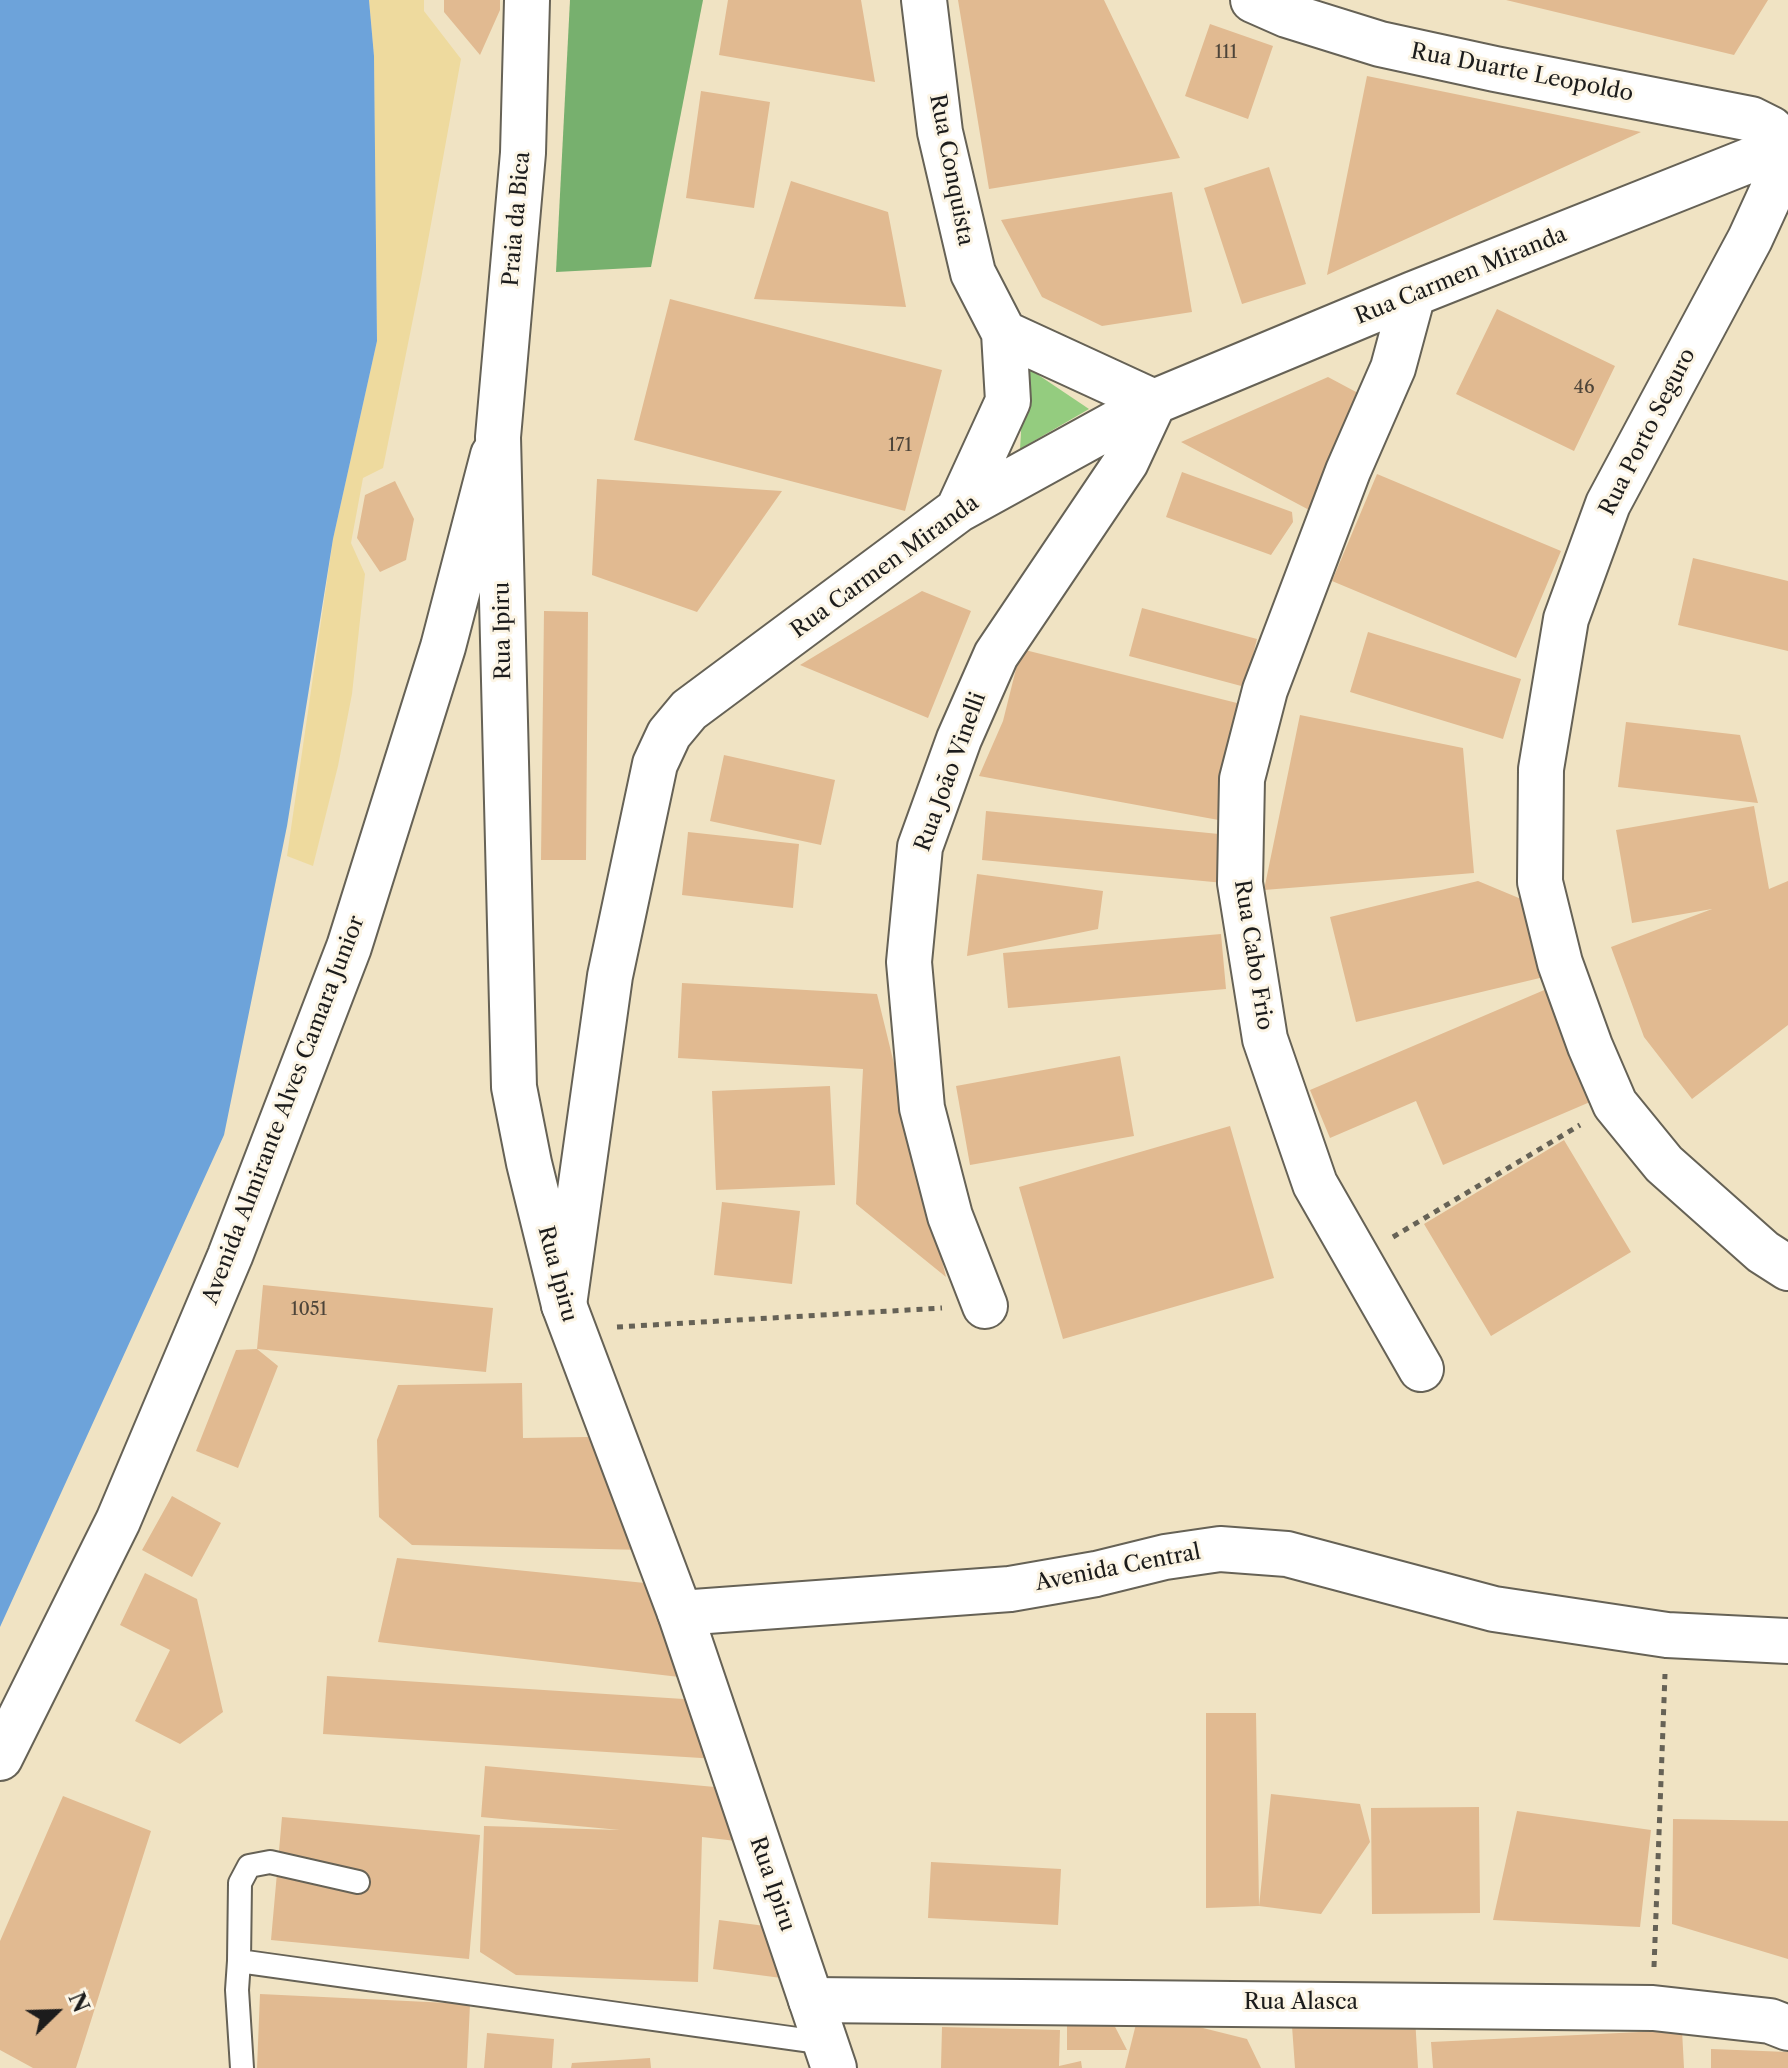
<!DOCTYPE html>
<html>
<head>
<meta charset="utf-8">
<style>
	body { margin:0 }
	#map { position:relative; width:1788px; height:2068px; overflow:hidden; background:#f0e3c3; font-family:"Libre Caslon Text",serif }
	canvas { display:block }
	.north { position:absolute; left:16px; top:1972px; width:80px; height:80px; -webkit-text-stroke:6px #fcf5e5; paint-order:stroke; rotate:67deg; font-size:22px; font-weight:700; line-height:32px; text-align:center; color:#1c1c1c }
	.north::after { content:''; display:block; margin:auto; width:28px; height:36px; background:#1c1c1c; clip-path:polygon(50% 0,100% 100%,50% 72%,0 100%) }
</style>
</head>
<body>
<div id="map">
<canvas width="1788" height="2068"></canvas>
<div class="north">N</div>
</div>
<script>
const ctx = document.querySelector('canvas').getContext('2d');
ctx.lineJoin = 'round';
function paint(path, color) { ctx.fillStyle = color; ctx.fill(path, 'evenodd'); }
const shape = rows => new Path2D(rows.map(r => 'M' + r).join(''));
function trace(path, color, width, dash) { ctx.strokeStyle = color; ctx.lineWidth = width; ctx.lineCap = dash ? 'butt' : 'round'; ctx.setLineDash(dash || []); ctx.stroke(path); }
function drawText(font, color, halo, rows, align = 'center') {
  ctx.font = font + ' "Libre Caslon Text",serif'; ctx.lineWidth = 6; ctx.setLineDash([]); ctx.textBaseline = 'middle'; ctx.strokeStyle = halo; ctx.fillStyle = color; for (const [text, x, y, turn = 0] of rows) {
    ctx.save(); ctx.translate(x, y); ctx.rotate((+turn || 0) * Math.PI / 180); ctx.textAlign = isNaN(turn) ? turn : align; if (halo) ctx.strokeText(text, 0, 0); ctx.fillText(text, 0, 0); ctx.restore();
  }
}
paint(shape([
	[1025,366,1089,409,1020,449]
]), '#94cc7f');
paint(shape([
	[570,0,703,0,651,267,556,272]
]), '#77b06e');
paint(shape([
	[369,0,424,0,424,11,461,59,421,279,383,468,363,478,351,543,365,574,352,694,338,766,313,866,287,856,333,539,377,341,374,56]
]), '#eeda9e');
paint(shape([
	[0,0,369,0,374,56,377,341,333,539,287,826,224,1135,0,1627]
]), '#6da3da');
paint(shape([
	[444,0,500,0,500,10,480,55,444,12],
	[728,0,861,0,875,82,719,55],
	[958,0,1104,0,1180,158,989,189],
	[1506,0,1768,0,1734,55],
	[1210,24,1273,46,1248,119,1185,96],
	[1367,76,1641,132,1327,275],
	[701,91,770,102,754,208,686,198],
	[1269,167,1306,284,1242,304,1204,188],
	[791,181,888,212,906,307,754,299],
	[1172,192,1192,312,1102,326,1042,297,1001,220],
	[670,299,942,370,905,511,634,440],
	[1497,309,1615,366,1574,451,1456,394],
	[1328,377,1371,400,1313,512,1181,442],
	[1182,472,1292,512,1293,522,1271,555,1166,517],
	[1377,474,1561,551,1516,658,1332,581],
	[597,479,782,491,697,612,592,575],
	[395,481,414,519,406,560,380,572,357,538,365,495],
	[1693,558,1788,581,1788,651,1678,625],
	[922,591,971,611,928,718,800,665],
	[1142,608,1257,639,1245,687,1129,656],
	[544,611,588,612,586,860,541,860],
	[1368,632,1521,679,1503,739,1350,692],
	[1021,649,1253,707,1224,821,979,776,1003,721],
	[1300,715,1463,748,1474,873,1264,890],
	[1626,722,1740,735,1758,803,1618,787],
	[724,755,835,780,821,845,710,821],
	[1754,806,1769,889,1788,881,1788,1025,1692,1099,1644,1037,1611,947,1712,909,1632,923,1616,830],
	[986,811,1229,835,1224,883,982,860],
	[688,832,799,844,793,908,682,895],
	[977,874,1103,891,1098,929,967,956],
	[1478,881,1526,901,1544,977,1356,1022,1330,917],
	[1221,934,1226,989,1008,1008,1003,953],
	[682,983,877,994,946,1277,856,1204,863,1069,678,1058],
	[1556,985,1604,1096,1443,1165,1416,1101,1330,1138,1310,1090],
	[1120,1056,1134,1136,970,1165,956,1086],
	[830,1086,835,1185,716,1190,712,1091],
	[1230,1126,1274,1278,1063,1339,1019,1187],
	[1564,1140,1631,1252,1491,1336,1424,1224],
	[722,1202,800,1211,792,1284,714,1275],
	[263,1285,493,1308,486,1372,257,1349],
	[257,1349,278,1366,238,1468,196,1451,236,1350],
	[522,1383,523,1438,588,1437,646,1550,412,1545,379,1517,377,1440,398,1385],
	[172,1496,221,1523,192,1577,142,1550],
	[397,1558,655,1584,688,1678,378,1642],
	[145,1573,197,1599,223,1712,180,1744,135,1721,170,1650,120,1625],
	[327,1676,699,1700,717,1759,323,1734],
	[1206,1713,1256,1713,1259,1906,1206,1908],
	[485,1766,726,1788,736,1841,702,1837,698,1982,516,1975,480,1952,484,1826,620,1830,481,1817],
	[1271,1794,1360,1804,1370,1842,1321,1914,1259,1906],
	[63,1796,151,1831,76,2068,33,2068,0,2050,0,1941],
	[1479,1807,1480,1913,1372,1914,1371,1808],
	[1517,1811,1651,1830,1640,1927,1493,1920],
	[282,1817,480,1835,469,1959,271,1940],
	[1673,1819,1788,1821,1788,1959,1672,1924],
	[931,1862,1061,1869,1058,1925,928,1918],
	[719,1920,773,1927,789,1979,713,1969],
	[260,1994,470,2004,467,2068,257,2068],
	[1139,2012,1247,2039,1261,2068,1125,2068],
	[1067,2016,1110,2017,1127,2050,1067,2050],
	[1415,2017,1418,2068,1295,2068,1292,2026],
	[942,2027,1060,2030,1059,2066,1081,2061,1082,2068,941,2068],
	[1682,2030,1684,2068,1433,2068,1431,2042],
	[487,2033,554,2039,552,2068,484,2068],
	[1711,2049,1788,2052,1788,2068,1711,2068],
	[650,2058,651,2068,571,2068,572,2063]
]), '#e1ba91');
const service = shape([
	[239,1961,240,1883,249,1866,270,1862,358,1882],
	[242,2068,237,1990,239,1961,826,2043]
]);
const minor = shape([
	[924,0,940,132,973,273,1004,333,1008,401,958,510],
	[1253,0,1287,15,1380,44,1495,69,1751,119,1771,129,1786,145,1783,167,1750,239,1608,504,1566,619,1541,769,1540,882,1560,963,1590,1046,1615,1104,1664,1164,1763,1252,1788,1268],
	[1413,294,1393,368,1348,471,1265,690,1242,779,1240,883,1265,1039,1315,1184,1421,1369],
	[564,1305,610,976,655,764,669,734,689,710,958,510,1154,402,1413,294,1788,145],
	[985,1306,950,1216,922,1108,909,962,920,847,959,739,996,655,1126,462,1154,402,1004,333],
	[680,1613,1010,1589,1096,1574,1165,1557,1220,1549,1287,1554,1494,1609,1667,1635,1788,1641],
	[0,1758,118,1521,230,1256,349,947,443,647,493,455],
	[811,2000,1653,2008,1770,2021,1788,2028]
]);
const tertiary = shape([
	[527,0,523,153,498,437,514,1087,529,1163,564,1305,680,1613,834,2068]
]);
trace(service, '#666256', 26);
trace(minor, '#666256', 48);
trace(tertiary, '#666256', 48);
trace(shape([
	[1393,1237,1580,1125],
	[617,1327,942,1308],
	[1654,1967,1665,1674]
]), '#666256', 5, [6, 6]);
trace(service, '#fff', 22);
trace(minor, '#fff', 44);
trace(tertiary, '#fff', 44);
drawText('18px', '#4d4439', null, [
	["111",1226,53],
	["46",1584,388],
	["171",900,446],
	["1051",309,1310]
]);
drawText('22px', '#1c1c1c', '#fcf5e5', [
	["Rua Duarte Leopoldo",1522,73,11],
	["Rua Conquista",951,170,79],
	["Praia da Bica",517,219,-85],
	["Rua Carmen Miranda",1461,276,-22],
	["Rua Porto Seguro",1648,432,-63],
	["Rua Carmen Miranda",885,567,-36],
	["Rua Ipiru",503,631,-91],
	["Rua João Vinelli",951,772,-70],
	["Rua Cabo Frio",1253,955,81],
	["Avenida Almirante Alves Camara Junior",284,1110,-69],
	["Rua Ipiru",557,1274,75],
	["Avenida Central",1118,1568,-11],
	["Rua Ipiru",772,1884,71],
	["Rua Alasca",1301,2003]
]);
</script>
</body>
</html>
